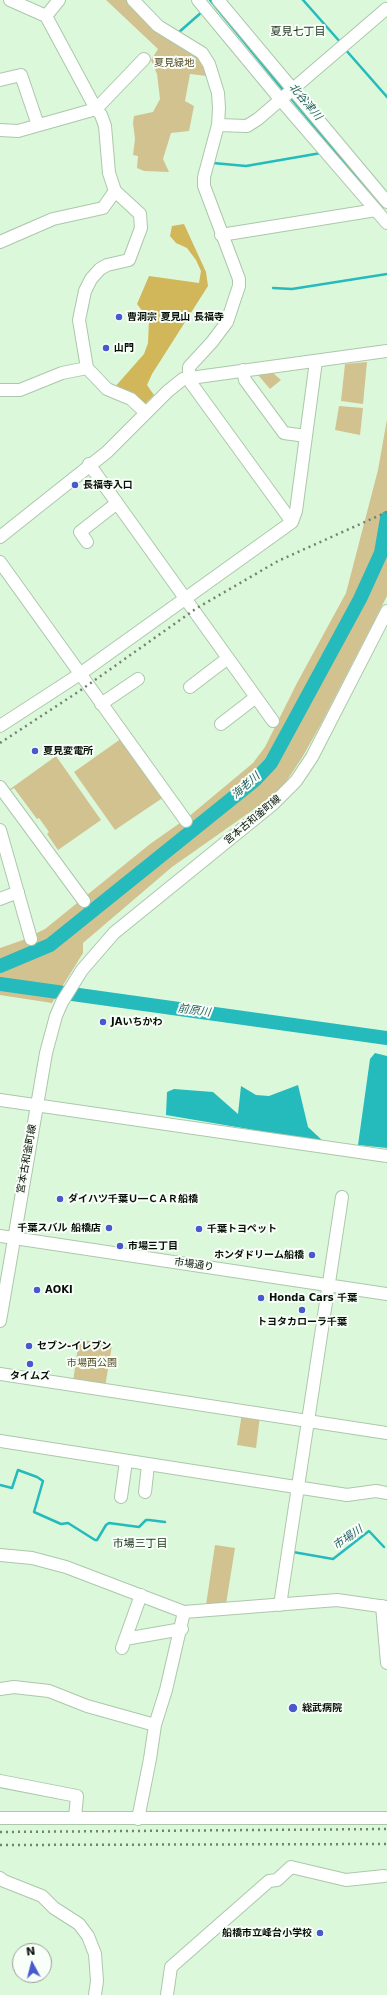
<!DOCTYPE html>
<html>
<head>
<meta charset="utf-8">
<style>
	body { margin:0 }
	#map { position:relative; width:387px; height:1995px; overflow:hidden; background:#dcf8db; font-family:"DejaVu Sans",sans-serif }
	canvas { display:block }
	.north { position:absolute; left:12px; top:1943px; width:40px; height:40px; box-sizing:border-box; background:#f8fef8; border:1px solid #989f98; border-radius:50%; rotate:353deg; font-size:11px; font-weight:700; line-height:16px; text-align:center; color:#071007 }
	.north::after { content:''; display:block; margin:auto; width:14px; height:18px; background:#4859ce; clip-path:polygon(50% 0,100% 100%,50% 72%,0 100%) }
</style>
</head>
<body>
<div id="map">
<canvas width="387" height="1995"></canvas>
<div class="north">N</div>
</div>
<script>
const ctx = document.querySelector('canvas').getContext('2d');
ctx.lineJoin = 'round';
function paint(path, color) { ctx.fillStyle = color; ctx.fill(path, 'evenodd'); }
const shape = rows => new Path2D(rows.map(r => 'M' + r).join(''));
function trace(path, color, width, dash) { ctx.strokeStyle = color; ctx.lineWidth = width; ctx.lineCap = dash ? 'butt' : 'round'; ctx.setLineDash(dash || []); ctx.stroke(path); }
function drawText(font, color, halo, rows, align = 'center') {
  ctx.font = font + ' "DejaVu Sans","Noto Sans JP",sans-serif'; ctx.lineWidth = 4; ctx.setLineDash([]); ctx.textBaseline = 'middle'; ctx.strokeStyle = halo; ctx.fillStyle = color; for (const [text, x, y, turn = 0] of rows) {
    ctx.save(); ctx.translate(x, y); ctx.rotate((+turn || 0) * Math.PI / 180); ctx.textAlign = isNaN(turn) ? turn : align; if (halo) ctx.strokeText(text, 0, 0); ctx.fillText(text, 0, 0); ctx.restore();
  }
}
paint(shape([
	[106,0,128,0,204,63,207,76,190,74,185,101,194,106,189,131,171,133,163,159,169,172,144,171,137,168,138,156,133,155,135,139,133,123,134,116,153,112,160,99,157,74,151,60,158,49],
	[367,362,363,404,341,401,345,364],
	[273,373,281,380,270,389,258,375],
	[339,406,363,408,360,435,335,430],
	[387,419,387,596,322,722,303,756,284,785,260,805,172,867,83,943,83,953,52,1003,0,995,0,948,23,940,45,929,150,844,187,818,253,763,265,747,297,683,346,593,378,470],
	[122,738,164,797,115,830,74,772],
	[56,756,101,820,58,850,47,834,49,832,39,818,37,819,14,788,7,793,6,792],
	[79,1339,112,1345,105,1387,73,1382],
	[242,1413,260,1416,256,1448,237,1445],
	[215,1545,235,1548,226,1604,206,1605]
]), '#d2c28f');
paint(shape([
	[184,224,206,272,208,286,152,374,147,385,154,395,144,405,114,388,144,354,148,343,149,320,137,304,149,276,199,283,201,271,196,260,187,248,176,243,170,236,172,226]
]), '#d1b65a');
paint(shape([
	[375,1053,387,1056,387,1148,358,1145,370,1059],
	[298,1085,308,1127,324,1142,166,1115,167,1092,174,1089,213,1092,238,1114,241,1086,256,1095,269,1096]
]), '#25babb');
trace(shape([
	[210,0,284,91],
	[303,0,341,43],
	[178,33,203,11],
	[345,49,387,97],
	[289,96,369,192],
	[213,163,246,166,321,153],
	[273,288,292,289,387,274],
	[0,1485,12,1488,18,1470,37,1477,43,1481,34,1512,61,1524,68,1523,95,1540,97,1540,106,1525,109,1523,139,1527,146,1520,149,1520,165,1522],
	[293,1552,333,1559,369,1531,384,1547]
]), '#25babb', 2.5);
trace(shape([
	[0,966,50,945,255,780,271,763,360,599,381,553,387,518],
	[0,984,387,1038]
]), '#25babb', 14);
const minor = shape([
	[10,0,46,16,96,109,101,115,105,126,109,173,115,191,140,214,141,228,129,260,107,265,100,269,91,279,85,291,79,320,87,368,107,389,131,399,146,413],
	[133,0,158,26,202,53,209,64,218,93,219,108,218,125,204,177,204,186,239,279,239,286,227,322,212,342,189,367,189,378,191,383,292,522],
	[198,0,280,99,387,223],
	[218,0,387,202],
	[46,16,59,0],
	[0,80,21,75,38,125],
	[218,125,247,126,258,119,386,9],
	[0,130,18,131,96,109,144,59],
	[221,235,376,210],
	[0,242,53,219,103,208,115,191],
	[243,370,245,380,284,433,306,436],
	[0,390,20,390,62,373,87,368],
	[89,464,273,721],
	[0,537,107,452,168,391,183,379,387,351],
	[87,542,80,532,117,503],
	[0,562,186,821],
	[190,687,228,658],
	[101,704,138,679],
	[221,724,256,697],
	[0,726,80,674,292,522,296,511,316,361],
	[0,787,84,901],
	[0,830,31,939],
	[0,899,18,892],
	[0,1100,387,1156],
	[0,1236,387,1294],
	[0,1321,46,1053,56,1016,62,1002,82,970,114,933,273,804,296,781,312,757,387,611],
	[0,1374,387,1433],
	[0,1441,347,1495,376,1491,387,1493],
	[145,1492,148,1465],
	[121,1497,126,1461],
	[0,1555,32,1558,66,1567,184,1612,337,1600,387,1607],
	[280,1605,342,1197],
	[382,1606,387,1663],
	[125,1639,182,1629],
	[122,1648,141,1595],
	[0,1689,14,1687,49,1691,87,1706,155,1725],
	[0,1781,77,1796,75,1818],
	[0,1818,387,1818],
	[138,1819,150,1759,155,1725,166,1690,184,1612],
	[0,1878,4,1881,42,1896,54,1908,79,1924,88,1936,95,1954,97,1981,95,1995],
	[167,1995,171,1967,269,1881,277,1880,291,1867,346,1880,384,1876]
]);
trace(minor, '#acc7ab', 14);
trace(minor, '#fff', 12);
trace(shape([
	[0,743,78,692,197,608,278,561,387,512],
	[0,1832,387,1829],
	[0,1845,387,1844]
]), '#718471', 2.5, [2, 4]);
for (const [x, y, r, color] of [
	[119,317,4,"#4859ce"],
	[106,348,4,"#4859ce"],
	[75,485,4,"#4859ce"],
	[35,751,4,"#4859ce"],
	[103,1022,4,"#4859ce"],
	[60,1199,4,"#4859ce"],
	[109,1228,4,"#4859ce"],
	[199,1229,4,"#4859ce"],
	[120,1246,4,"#4859ce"],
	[312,1255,4,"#4859ce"],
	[37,1290,4,"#4859ce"],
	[261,1298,4,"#4859ce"],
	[302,1310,4,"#4859ce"],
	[29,1346,4,"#4859ce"],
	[30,1364,4,"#4859ce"],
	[293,1708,5,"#4859ce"],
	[320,1933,4,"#4859ce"]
]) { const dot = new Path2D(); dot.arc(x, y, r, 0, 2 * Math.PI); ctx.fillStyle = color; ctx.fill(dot); trace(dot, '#f8fef8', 1.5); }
drawText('10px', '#574c25', '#f8fef8', [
	["夏見緑地",174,63],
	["市場西公園",92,1363]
]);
drawText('bold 10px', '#071007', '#f8fef8', [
	["曹洞宗 夏見山 長福寺",127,317],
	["山門",114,348],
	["長福寺入口",83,485],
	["夏見変電所",43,751],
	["JAいちかわ",111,1022],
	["ダイハツ千葉Ｕ―ＣＡＲ船橋",68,1199],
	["千葉スバル 船橋店",101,1228,"right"],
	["千葉トヨペット",207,1229],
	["市場三丁目",128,1246],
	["ホンダドリーム船橋",304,1255,"right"],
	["AOKI",45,1290],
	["Honda Cars 千葉",269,1298],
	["トヨタカローラ千葉",302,1322,"center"],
	["セブン-イレブン",37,1346],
	["タイムズ",30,1376,"center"],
	["総武病院",302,1708],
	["船橋市立峰台小学校",312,1933,"right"]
], 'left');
drawText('10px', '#071007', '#f8fef8', [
	["宮本古和釜町線",253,820,-40],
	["宮本古和釜町線",27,1159,-80],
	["市場通り",194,1265,8]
]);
drawText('11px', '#1c331c', '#f8fef8', [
	["夏見七丁目",298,32],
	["市場三丁目",140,1544]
]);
drawText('italic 11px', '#265e5f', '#f8fef8', [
	["北谷津川",305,102,50],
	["海老川",246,786,-41],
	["前原川",194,1011,8],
	["市場川",348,1538,-35]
]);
</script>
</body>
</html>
